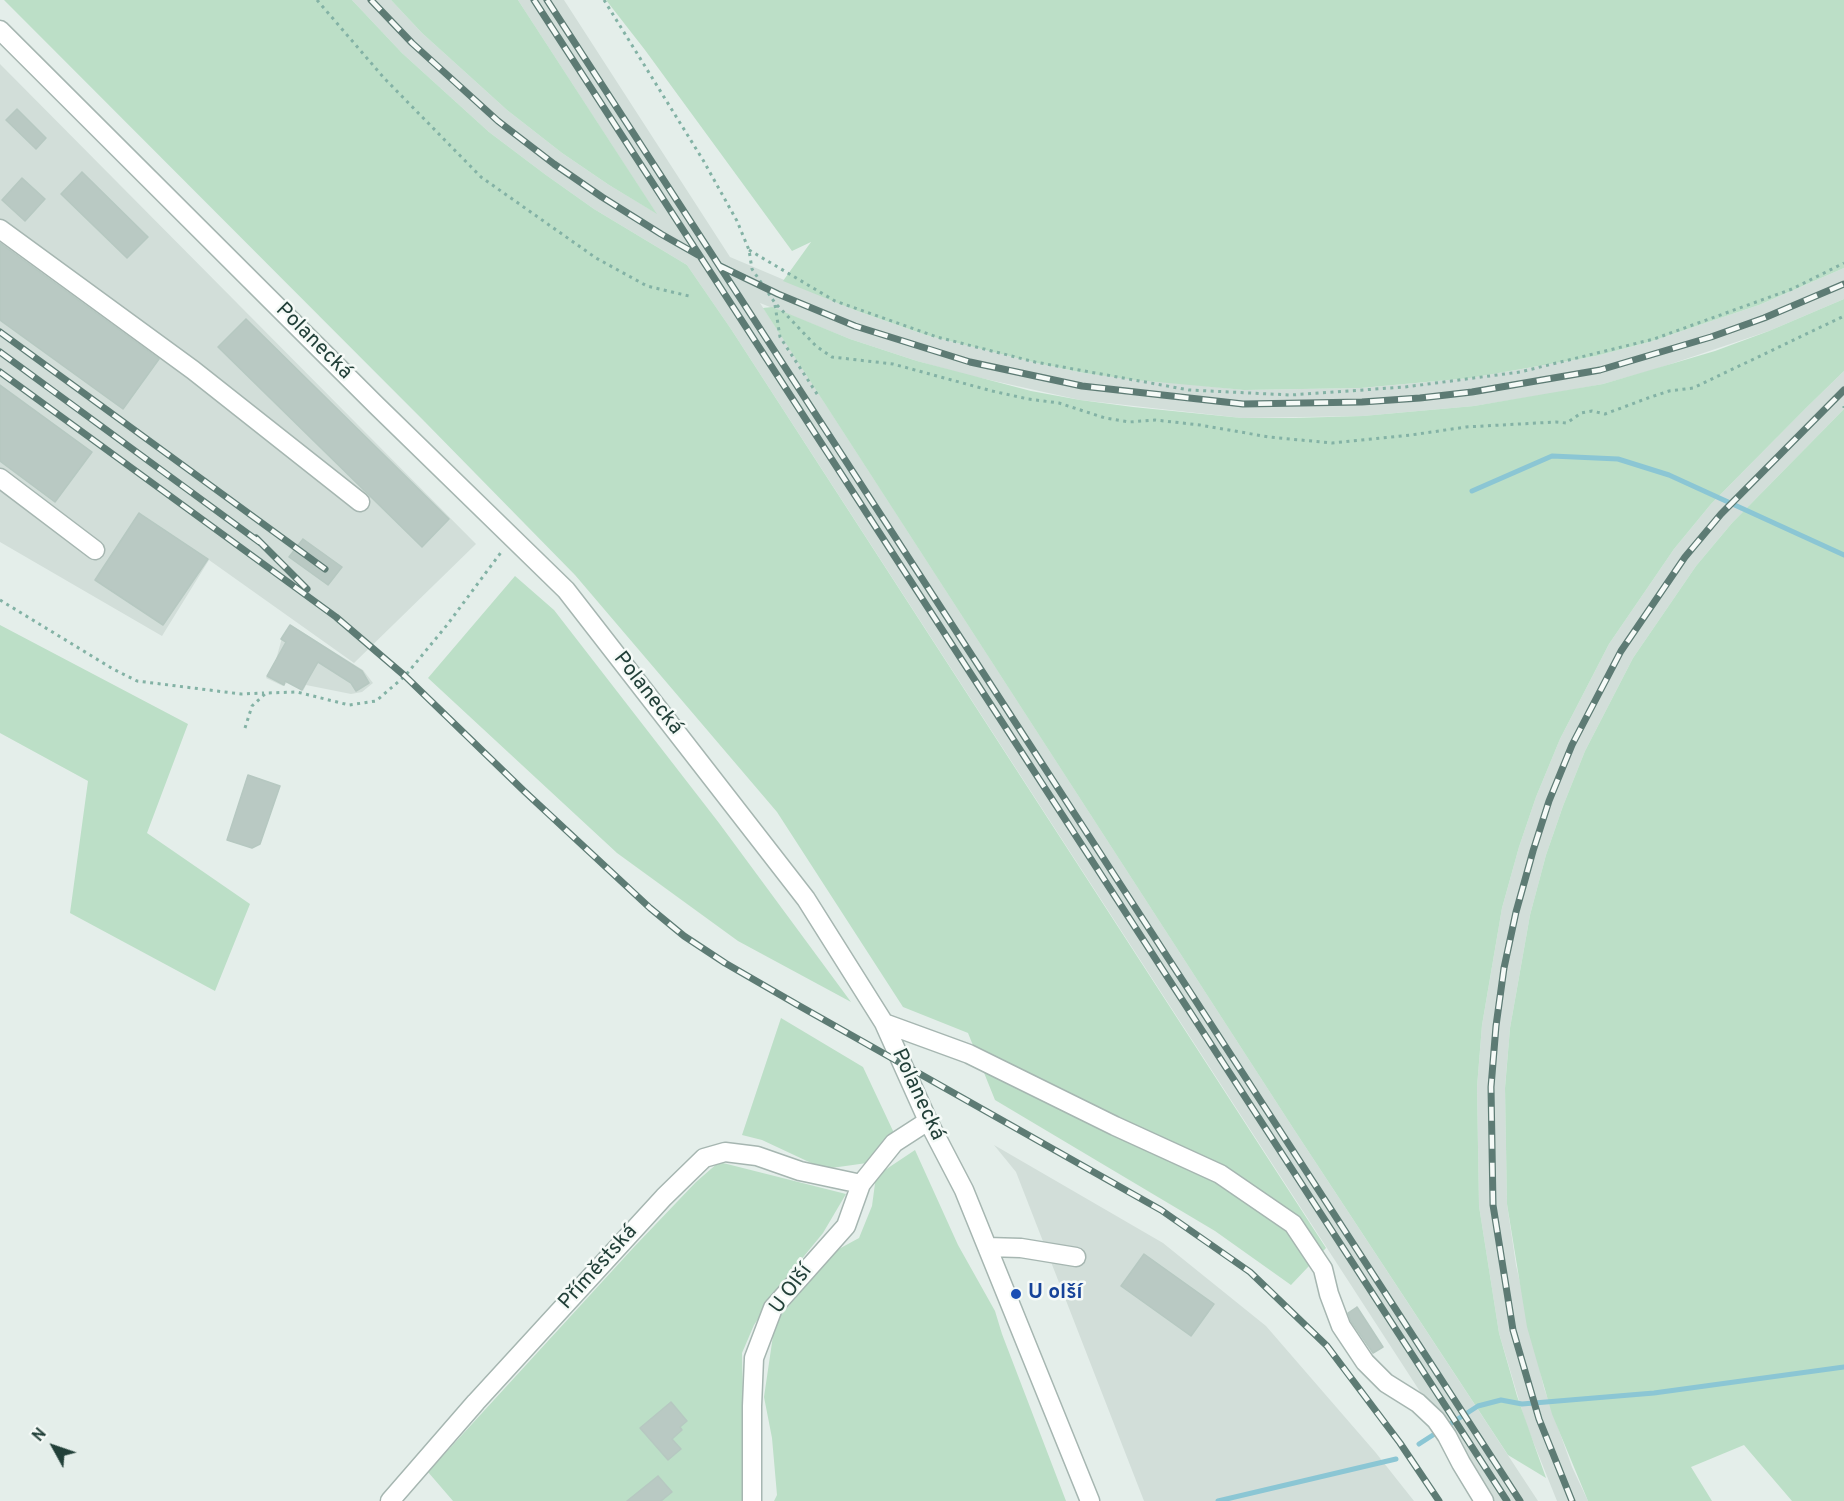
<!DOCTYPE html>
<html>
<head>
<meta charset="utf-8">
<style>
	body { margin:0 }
	#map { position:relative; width:1844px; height:1501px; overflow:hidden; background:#e4eeea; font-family:Overpass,sans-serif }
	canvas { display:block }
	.north { position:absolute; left:24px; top:1417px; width:60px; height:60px; -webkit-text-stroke:4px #f5faf7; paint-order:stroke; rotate:310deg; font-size:16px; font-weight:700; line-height:24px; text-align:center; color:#224039 }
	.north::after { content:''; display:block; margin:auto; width:21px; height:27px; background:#224039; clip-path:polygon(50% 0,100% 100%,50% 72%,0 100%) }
</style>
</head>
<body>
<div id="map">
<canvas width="1844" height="1501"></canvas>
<div class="north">N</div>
</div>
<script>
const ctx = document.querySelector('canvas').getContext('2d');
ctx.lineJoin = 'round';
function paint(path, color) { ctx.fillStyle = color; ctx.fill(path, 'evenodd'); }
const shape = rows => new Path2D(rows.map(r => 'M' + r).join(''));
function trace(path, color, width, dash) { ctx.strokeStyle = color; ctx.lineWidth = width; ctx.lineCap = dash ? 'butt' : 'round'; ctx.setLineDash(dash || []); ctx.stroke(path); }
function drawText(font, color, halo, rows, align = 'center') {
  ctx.font = font + ' Overpass,sans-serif'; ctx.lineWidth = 5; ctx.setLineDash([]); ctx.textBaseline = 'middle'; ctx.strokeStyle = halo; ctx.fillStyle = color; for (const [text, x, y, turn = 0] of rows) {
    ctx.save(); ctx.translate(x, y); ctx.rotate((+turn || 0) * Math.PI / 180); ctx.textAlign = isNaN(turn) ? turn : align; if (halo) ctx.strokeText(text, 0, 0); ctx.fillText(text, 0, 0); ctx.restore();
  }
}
paint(shape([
	[352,0,391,0,422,33,507,110,562,153,609,185,656,213,518,0,564,0,730,257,860,312,926,335,1037,363,1084,373,1244,390,1361,388,1470,378,1596,356,1649,342,1759,305,1844,268,1844,299,1769,331,1656,369,1603,384,1549,394,1474,406,1363,416,1242,418,1080,400,967,375,917,361,850,339,760,303,1295,1131,1538,1501,1491,1501,731,329,687,265,594,209,546,175,489,132,402,53],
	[0,64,476,544,354,663,209,560,162,636,0,542],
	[1844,371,1844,409,1732,523,1696,566,1633,658,1585,751,1563,806,1546,855,1530,915,1510,1028,1505,1087,1507,1204,1516,1265,1544,1388,1572,1467,1588,1501,1557,1501,1526,1424,1499,1333,1479,1206,1477,1087,1482,1025,1502,908,1519,847,1536,797,1560,739,1609,644,1674,549,1711,504,1806,408],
	[291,625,363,670,373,683,362,692,351,694,306,685,303,691,288,682,283,686,266,678,275,663,282,638],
	[994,1145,1163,1243,1266,1326,1376,1453,1414,1501,1144,1501,1016,1172]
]), '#d2ded9');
paint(shape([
	[4,0,352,0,402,53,489,132,546,175,594,209,687,265,731,329,1326,1248,1291,1285,1215,1231,995,1100,968,1033,903,1007,777,812,575,575,425,422],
	[391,0,518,0,657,214,609,185,562,153,507,110,422,33],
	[606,0,1844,0,1844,268,1759,305,1649,342,1596,356,1470,378,1361,388,1244,390,1136,380,1084,373,1037,363,926,335,860,312,783,281,811,242,792,251,645,50],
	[1844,299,1844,371,1806,408,1711,504,1674,549,1609,644,1560,739,1536,797,1519,847,1502,908,1482,1025,1477,1087,1479,1206,1499,1333,1517,1396,1546,1478,1508,1455,1295,1131,763,308,772,307,850,339,917,361,1031,391,1080,400,1133,407,1242,418,1293,418,1363,416,1474,406,1603,384,1715,351,1769,331],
	[1844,409,1844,1501,1792,1501,1744,1445,1691,1467,1712,1501,1588,1501,1552,1414,1527,1327,1507,1204,1505,1088,1510,1028,1530,915,1546,855,1563,806,1585,751,1633,658,1696,566,1732,523],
	[515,576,554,610,719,823,851,1002,738,941,617,853,428,678],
	[0,625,188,724,147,833,250,904,215,991,70,913,88,781,0,733],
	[781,1018,863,1067,894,1133,867,1163,824,1169,762,1140,742,1135],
	[915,1150,958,1245,995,1311,1002,1334,1066,1501,774,1501,777,1495,772,1438,764,1397,775,1322,837,1250,859,1238,872,1206,876,1176],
	[719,1162,846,1194,823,1233,782,1283,754,1325,742,1353,745,1486,742,1501,453,1501,428,1472,634,1247,696,1182]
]), '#bcdfc7');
trace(shape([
	[1472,491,1552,456,1618,459,1669,475,1844,555],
	[1419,1444,1478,1406,1501,1400,1522,1404,1654,1393,1844,1367],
	[1218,1501,1396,1459]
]), '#8bc6d4', 5);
const building = shape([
	[17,109,46,138,36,149,6,120,17,109],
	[82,172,148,237,127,258,61,194,82,172],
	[22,178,45,199,25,221,2,200,22,178],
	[0,243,159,359,123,409,0,320,0,243],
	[246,319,449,519,422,547,218,347,246,319],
	[0,385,92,452,55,502,0,461,0,385],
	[139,513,208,559,163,625,95,580,139,513],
	[303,539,342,567,328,585,289,557,303,539],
	[290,625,362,671,369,683,356,691,351,683,318,662,302,690,285,681,284,685,267,676,286,642,281,639,290,625],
	[248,775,280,786,260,844,252,848,227,840,248,775],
	[1144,1254,1214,1304,1191,1336,1121,1286,1144,1254],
	[1357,1307,1383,1347,1373,1353,1351,1321,1348,1313,1357,1307],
	[671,1402,687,1421,680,1427,682,1430,672,1439,681,1449,668,1460,640,1428,671,1402],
	[658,1476,672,1492,661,1501,627,1501,658,1476]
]);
paint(building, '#b9c9c3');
trace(building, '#b6c8c1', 1.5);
const minor = shape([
	[0,30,376,405,566,590,806,899,884,1023,928,1121,964,1190,1090,1501],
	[0,229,193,370,360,502],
	[0,478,95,550],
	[884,1023,969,1054,1115,1126,1220,1174,1293,1224,1323,1269,1329,1294,1341,1326,1365,1362,1386,1383,1418,1403,1436,1420,1447,1436,1461,1463,1484,1501],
	[987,1247,1021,1248,1076,1257],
	[390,1501,476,1402,664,1197,704,1158,725,1152,757,1156,800,1171,861,1184],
	[752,1501,752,1406,754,1358,773,1308,846,1226,861,1184,894,1143,928,1121]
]);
trace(minor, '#a6b6b1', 21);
trace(shape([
	[317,0,384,78,481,177,596,258,647,286,689,296],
	[604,0,703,160,737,221,749,250,752,269,775,303,816,346,832,357,893,364,992,391,1028,399,1059,403,1105,418,1129,422,1155,420,1200,425,1269,437,1332,443,1411,435,1466,427,1556,422,1567,423,1581,413,1592,411,1605,414,1648,398,1669,391,1693,388,1844,316],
	[749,250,835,301,937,337,1035,362,1189,390,1291,395,1405,387,1520,372,1654,339,1792,289,1844,263],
	[775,305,780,337,819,397],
	[1844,406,1844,408],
	[0,600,113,669,137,681,241,694,264,693],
	[245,728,252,706,266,693,297,692,349,705,376,701,405,676,447,625,502,551]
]), '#83b2a5', 3, [3, 4.5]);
trace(minor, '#fff', 18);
const rail = shape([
	[371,0,412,43,498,121,554,164,602,197,661,234,698,255],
	[534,0,1507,1501],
	[547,0,1520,1501],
	[720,266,778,294,855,326,970,362,1082,386,1243,404,1362,402,1420,398,1472,392,1600,370,1711,337,1764,318,1844,284],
	[0,332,325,569],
	[0,352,262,544],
	[0,372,336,617,405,676,524,791,650,908,684,936,725,963,796,1004,1161,1210,1250,1272,1327,1346,1400,1443,1439,1501],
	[256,538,307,589],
	[1572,1501,1539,1419,1513,1330,1493,1205,1491,1087,1496,1026,1504,968,1516,912,1533,851,1549,801,1572,745,1621,651,1685,557,1721,514,1844,390]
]);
trace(rail, '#5d7b74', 7);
trace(rail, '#f5faf7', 4.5, [14]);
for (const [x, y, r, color] of [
	[1016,1294,6,"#1a4fb4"]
]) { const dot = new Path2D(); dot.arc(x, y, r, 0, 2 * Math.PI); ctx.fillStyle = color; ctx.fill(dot); trace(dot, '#f5faf7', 2); }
drawText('21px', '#224039', '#f5faf7', [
	["Polanecká",313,342,45],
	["Polanecká",647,694,52],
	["Polanecká",917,1095,65],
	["Příměstská",599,1268,-48],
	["U Olší",792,1290,-53]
]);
drawText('bold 21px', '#164399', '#f5faf7', [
	["U olší",1028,1294]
], 'left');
</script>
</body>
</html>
